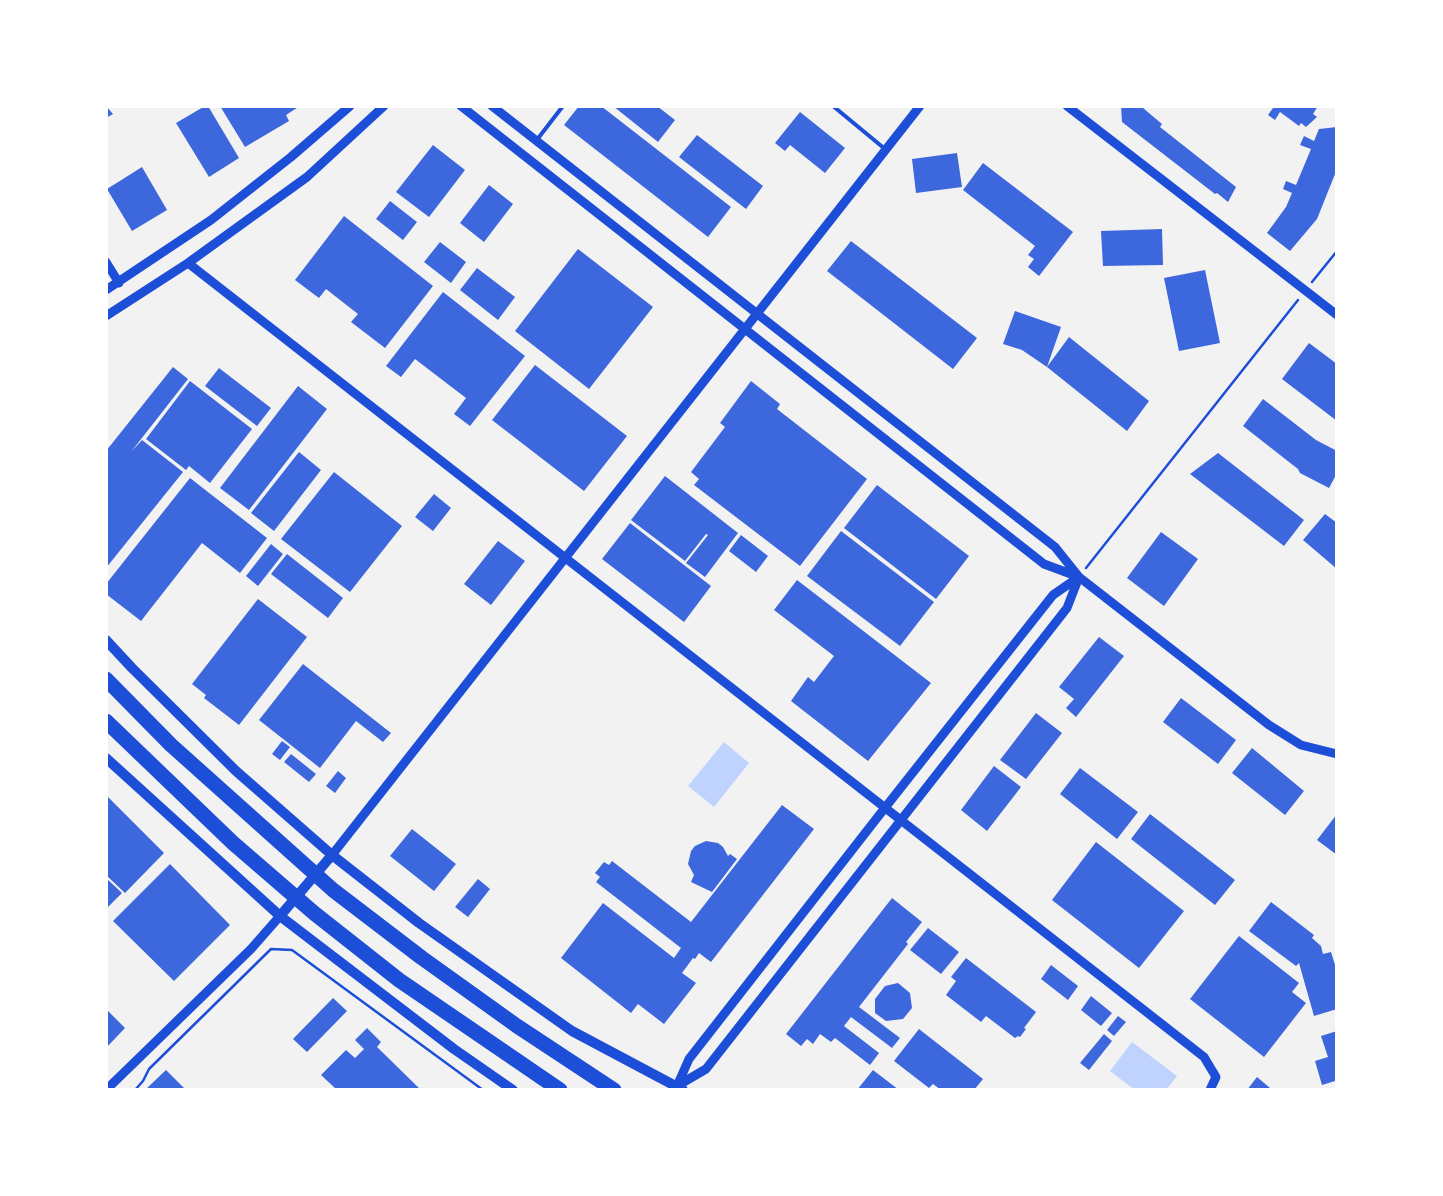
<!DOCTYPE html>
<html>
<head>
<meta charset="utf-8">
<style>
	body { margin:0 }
	#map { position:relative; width:1443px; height:1196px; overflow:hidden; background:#f2f2f2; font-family:"Open Sans",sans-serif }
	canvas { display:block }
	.frame { position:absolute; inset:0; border:108px solid #fff; pointer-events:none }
</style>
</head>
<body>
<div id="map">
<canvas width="1443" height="1196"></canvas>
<div class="frame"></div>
</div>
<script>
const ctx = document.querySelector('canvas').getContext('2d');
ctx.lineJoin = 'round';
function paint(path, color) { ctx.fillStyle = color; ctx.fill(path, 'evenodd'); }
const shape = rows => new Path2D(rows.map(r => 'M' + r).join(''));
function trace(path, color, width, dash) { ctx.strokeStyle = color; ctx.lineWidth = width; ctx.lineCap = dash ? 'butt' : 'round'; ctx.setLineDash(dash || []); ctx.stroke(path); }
paint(shape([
	[724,742,749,763,714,807,688,786],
	[1132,1042,1177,1076,1166,1090,1135,1090,1110,1071]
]), '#bfd3fe');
paint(shape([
	[106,106,113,114,106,118],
	[205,106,208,106,239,158,209,177,176,123],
	[220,106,300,106,286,115,289,121,245,147],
	[579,106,601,106,731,207,708,237,564,125],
	[613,106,657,106,675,120,658,142],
	[1121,106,1143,108,1162,124,1160,127,1236,187,1228,202,1217,193,1215,194,1122,122],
	[1271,106,1318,106,1313,114,1317,117,1306,127,1301,123,1299,126,1280,112,1275,120,1268,115,1273,108],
	[800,112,845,148,825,173,790,145,785,151,775,143],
	[1337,127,1337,169,1317,219,1290,251,1267,233,1286,207,1292,193,1283,189,1286,181,1296,185,1311,149,1300,145,1304,136,1314,141,1319,129],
	[697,135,763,186,746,209,679,157],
	[433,145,465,170,429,217,396,192],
	[957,153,962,187,916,193,912,159],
	[983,163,1073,232,1039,276,1028,267,1034,259,1028,255,1035,246,963,190],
	[142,167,167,210,132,231,107,189],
	[489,185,513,204,484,242,460,223],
	[390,201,417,222,403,240,376,219],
	[344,216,433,286,385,348,351,322,358,314,326,289,319,298,295,280],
	[1162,229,1163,265,1103,266,1101,231],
	[851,241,977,338,953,369,827,271],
	[440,242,466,262,451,283,424,262],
	[578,249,653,307,589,389,515,331],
	[477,268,515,297,498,320,460,290],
	[1205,270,1220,343,1179,351,1164,278],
	[443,292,525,356,470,426,454,414,466,398,415,359,401,377,386,366],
	[1015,311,1061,327,1047,367,1022,350,1003,344],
	[1069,337,1149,401,1127,431,1047,367],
	[1309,343,1337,364,1337,421,1282,379],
	[535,365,627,436,584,491,492,420],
	[173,367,188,379,131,452,142,440,183,472,106,568,106,451],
	[219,368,271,408,257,426,205,386],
	[190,381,252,429,210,483,189,466,186,470,146,439],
	[751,381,780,404,777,409,867,479,800,566,694,485,699,479,691,472,725,427,720,423],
	[298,386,327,409,249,510,220,488],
	[1263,399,1316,440,1337,451,1337,473,1329,488,1300,473,1298,469,1243,426],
	[299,452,321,470,274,531,251,513],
	[1218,453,1304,520,1284,546,1190,474],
	[334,472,402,526,350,592,281,539],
	[665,476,738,533,705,577,686,563,708,535,706,534,685,561,631,520],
	[190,478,267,538,240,573,202,543,141,621,106,594,106,584],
	[877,485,969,556,936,599,844,528],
	[434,494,451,508,433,531,415,517],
	[1325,514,1337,523,1337,569,1303,540],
	[630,523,711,586,684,622,602,559],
	[841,531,934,602,900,646,807,576],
	[1161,532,1198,559,1164,606,1127,578],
	[741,535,768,556,756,572,729,551],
	[498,541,525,561,491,605,464,584],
	[271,544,283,554,258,586,246,576],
	[287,554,343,598,328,618,271,574],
	[797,580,931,683,868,761,791,701,808,677,814,682,834,656,774,610],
	[258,599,307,637,239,725,204,698,206,695,192,684],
	[1099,637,1124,656,1076,717,1066,708,1074,699,1059,687],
	[303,664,391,733,383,742,356,721,320,768,259,720],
	[1181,698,1236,740,1218,764,1163,722],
	[1036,713,1062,733,1026,779,1000,760],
	[282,741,290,747,280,760,272,754],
	[1252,748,1304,791,1285,815,1232,773],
	[291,754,316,774,309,782,284,762],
	[994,766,1021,787,987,831,961,810],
	[1080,768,1138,812,1117,839,1060,794],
	[338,771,346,778,335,793,326,786],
	[106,795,164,853,125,893,106,875],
	[782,805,814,829,711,962,699,953,695,959,693,958,682,973,696,983,664,1024,638,1004,631,1013,561,958,603,903,674,958,681,948,596,882,600,877,595,873,604,862,609,865,612,861,691,922],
	[1150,814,1235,880,1215,905,1131,839],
	[1337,814,1337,855,1317,840],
	[412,829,456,864,434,891,390,856],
	[706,841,718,843,723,847,728,856,730,854,737,859,712,892,691,882,694,875,688,864,691,851,695,846],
	[1096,842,1184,911,1139,968,1052,900],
	[170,864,230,925,174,981,113,921],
	[106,878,122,893,106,909],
	[478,879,490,889,468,917,455,907],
	[892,898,922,922,906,942,908,944,859,1007,900,1038,892,1048,851,1017,844,1026,879,1053,870,1065,835,1038,831,1042,820,1034,813,1044,807,1039,801,1046,786,1034],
	[1271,902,1314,935,1312,938,1321,946,1323,954,1331,952,1337,971,1337,1009,1314,1016,1299,963,1296,966,1249,931],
	[928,928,959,952,941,974,910,950],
	[1239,936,1299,983,1292,992,1306,1003,1264,1057,1190,999],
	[966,958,1036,1012,1024,1028,1026,1029,1020,1037,1018,1036,1015,1038,986,1016,981,1022,946,995,956,981,951,977],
	[1051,965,1078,986,1068,1000,1041,979],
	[898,983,910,993,912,1008,903,1019,886,1021,875,1013,875,999,885,986],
	[1091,996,1112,1013,1101,1026,1081,1010],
	[333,998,347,1011,307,1052,293,1039],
	[106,1009,125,1028,106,1048],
	[1118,1016,1126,1022,1114,1036,1107,1030],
	[367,1028,381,1042,377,1047,421,1090,337,1090,321,1075,346,1050,355,1058,364,1049,355,1040],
	[919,1029,983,1079,974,1090,941,1090,933,1084,929,1088,894,1061],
	[1337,1031,1337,1086,1335,1081,1322,1085,1315,1061,1328,1057,1321,1036],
	[1104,1034,1112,1041,1089,1070,1080,1063],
	[166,1070,186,1090,145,1090],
	[873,1070,899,1090,857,1090],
	[1257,1077,1270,1088,1269,1090,1247,1090]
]), '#3d67dc');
trace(shape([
	[1312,282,1337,251],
	[1086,568,1298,300],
	[135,1090,143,1081,149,1069,271,949,292,950,483,1090]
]), '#1d4ed8', 2.5);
trace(shape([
	[833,106,885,149],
	[536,141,563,106]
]), '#1d4ed8', 4);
trace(shape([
	[461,106,1044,564,1079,577],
	[492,106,1055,547,1079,577,1269,725,1301,745,1337,754],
	[1067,106,1337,315],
	[106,262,119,283],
	[188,263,1204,1057,1216,1077,1210,1090],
	[106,290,211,220,291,157,350,106],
	[106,316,188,263,307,177,384,106],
	[332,855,920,106],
	[677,1086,706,1069,1067,608,1079,577],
	[677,1086,689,1059,884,809,1053,595,1079,577],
	[106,1090,251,949,280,916]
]), '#1d4ed8', 9);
trace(shape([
	[106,640,132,668,236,771,332,855,419,923,572,1031,683,1090],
	[106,758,280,916,454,1049,513,1090],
	[280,916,332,855]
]), '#1d4ed8', 10);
trace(shape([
	[106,679,171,745,333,890,422,958,517,1026,614,1090],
	[106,721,233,843,314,913,399,980,560,1090]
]), '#1d4ed8', 15);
</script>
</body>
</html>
